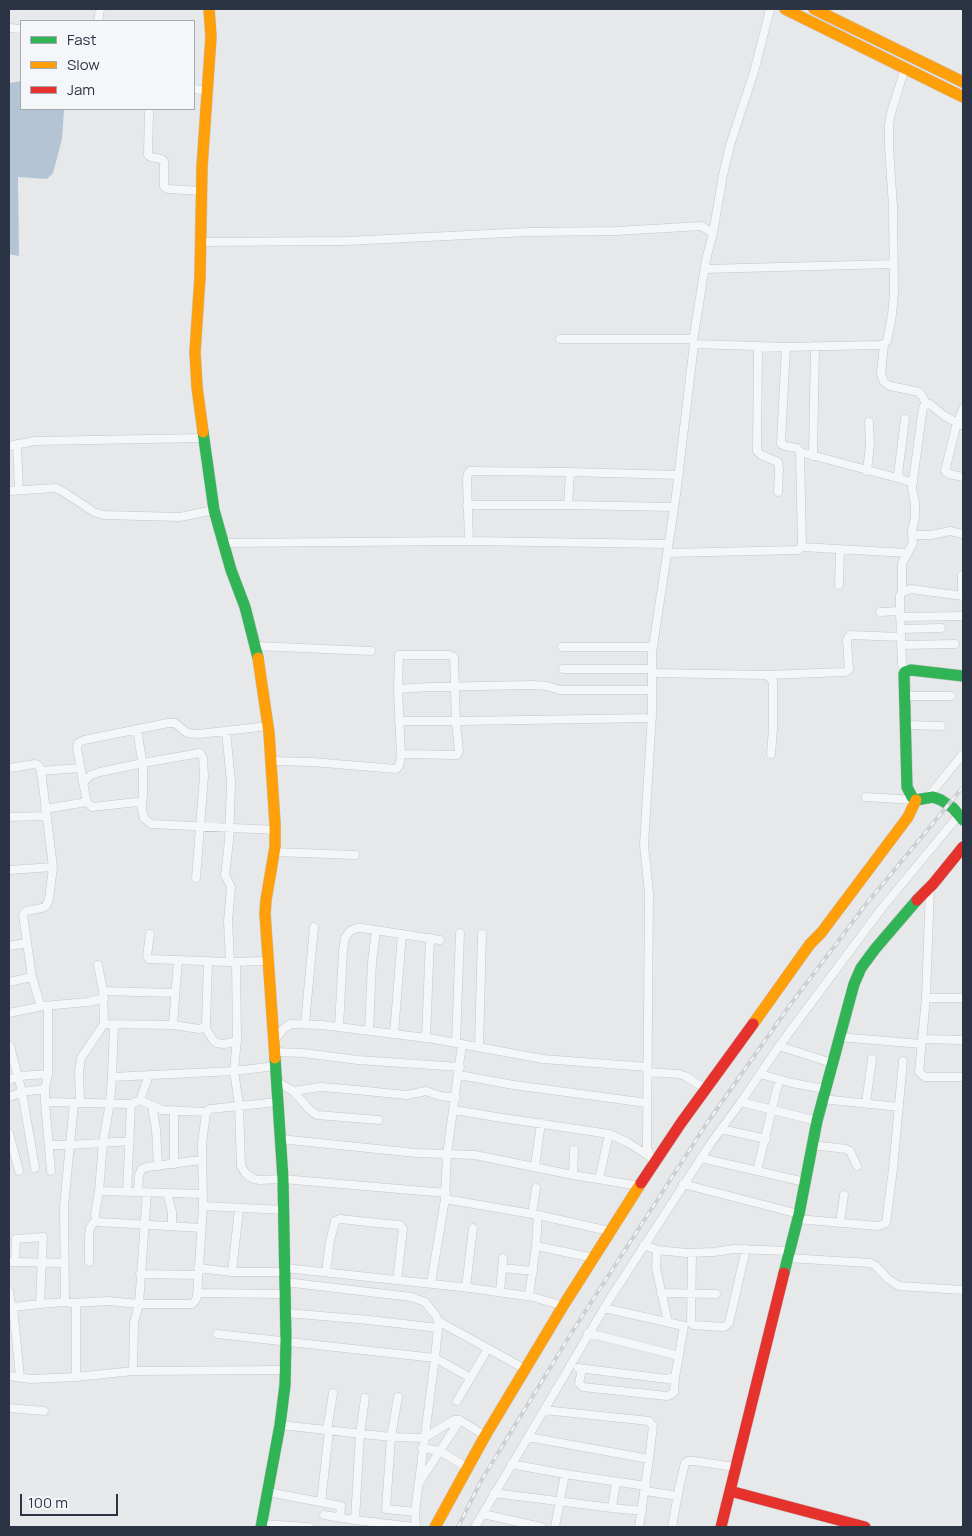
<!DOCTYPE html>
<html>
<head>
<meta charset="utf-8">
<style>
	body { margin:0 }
	#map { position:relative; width:972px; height:1536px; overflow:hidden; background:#e6e8ea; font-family:Manrope,sans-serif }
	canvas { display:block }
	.frame { position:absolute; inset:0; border:10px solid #2b3445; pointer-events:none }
	.legend { position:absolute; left:20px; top:20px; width:175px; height:90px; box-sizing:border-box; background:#f4f6f9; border:1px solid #a4a8b1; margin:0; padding:6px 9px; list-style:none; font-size:15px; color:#2b3445 }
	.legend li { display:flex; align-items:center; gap:10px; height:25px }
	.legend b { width:25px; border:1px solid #a4a8b1 }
	.scale { position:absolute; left:20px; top:1494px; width:98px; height:22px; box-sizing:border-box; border:2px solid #2b3445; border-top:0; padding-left:6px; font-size:15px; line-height:18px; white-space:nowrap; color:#2b3445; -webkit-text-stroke:4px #f4f6f9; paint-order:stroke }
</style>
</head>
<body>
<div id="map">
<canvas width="972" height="1536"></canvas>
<div class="frame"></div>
<ul class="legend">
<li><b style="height:6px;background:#30b455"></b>Fast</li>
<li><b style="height:6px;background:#ff9f0a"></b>Slow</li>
<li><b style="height:6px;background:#e5322d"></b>Jam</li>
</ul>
<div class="scale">100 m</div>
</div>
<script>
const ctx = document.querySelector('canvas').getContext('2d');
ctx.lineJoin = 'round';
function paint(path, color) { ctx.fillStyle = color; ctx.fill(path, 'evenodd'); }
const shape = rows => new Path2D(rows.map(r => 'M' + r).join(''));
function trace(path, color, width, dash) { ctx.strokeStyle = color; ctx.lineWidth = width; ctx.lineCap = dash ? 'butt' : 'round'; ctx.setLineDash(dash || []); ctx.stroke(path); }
paint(shape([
	[9,81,10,83,21,81,21,109,64,109,62,139,53,173,47,179,18,177,19,256,9,254]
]), '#b4c4d5');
const street = shape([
	[98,21,100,9],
	[9,28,21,29],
	[194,89,207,91],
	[149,112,148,155,151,157,161,159,164,161,164,187,168,189,202,191],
	[201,242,346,241,529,232,617,231,701,226,713,233],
	[705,269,894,264],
	[560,339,691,339,694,344,676,495,652,653,652,714,644,845,649,893,647,1139,647,1148,653,1164],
	[693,341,706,260,713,233,723,175,730,145,754,72,770,9],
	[694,344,786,347,880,345,884,344,887,341,892,315,894,293,893,207,889,147,889,125,891,113,905,68],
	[884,344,881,374,884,382,890,386,919,392,923,397,926,405],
	[758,346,757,451,761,455,778,462,779,469,778,492],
	[963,409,957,423,945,471,949,474,963,477],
	[905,419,898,474,901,479,913,483],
	[17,444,19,490],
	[9,446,35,441,204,438],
	[800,452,901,479],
	[813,456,815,346],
	[867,471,870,445,869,422],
	[9,491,56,488,62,491,94,512,104,515,180,517,214,510],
	[467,505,568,505,674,507],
	[568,505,570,472],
	[912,535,931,535,950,531,963,534],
	[469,541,467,479,468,473,470,471,570,472,679,475],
	[224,543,469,541,668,544],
	[802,547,907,553],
	[667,553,798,550,802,547,800,452,797,448,785,446,781,444,781,442,786,347],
	[839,585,840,550],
	[902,592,902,563,913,543,912,531,915,517,915,504,912,488,923,407,926,405,930,404,943,415,963,426],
	[962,596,962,575],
	[880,612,900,611],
	[900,617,963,616],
	[901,629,941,628],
	[901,645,955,644],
	[256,646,371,651],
	[562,647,653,647],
	[563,669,652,669],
	[905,672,902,664,900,611,900,596,902,592,911,589,963,596],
	[652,673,767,675,773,682,773,729,771,754],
	[767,675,845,672,849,669,847,640,850,635,901,637],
	[398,689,429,687,532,685,547,686,560,690,652,690],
	[905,696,951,696],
	[399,721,456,721],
	[906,725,941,726],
	[268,726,199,734,187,733,175,723,168,723,84,740,78,743,77,748,86,798,87,802,92,807,137,802,141,805,144,818,151,824,275,830],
	[137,729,143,766,143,793,142,808],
	[226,731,231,782,229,841,225,875,231,887,228,921,230,962],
	[401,756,398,689,399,655,449,655,454,657,456,724],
	[271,761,312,762,396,769,399,766,401,756,404,754,457,755,459,751,456,724,461,721,652,718],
	[9,768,35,764,38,765,40,768,42,778,53,867,49,899,46,906,42,908,26,911,23,915,32,977,40,1004,43,1006,88,1002,104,998],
	[41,771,80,768],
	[83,782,91,775,100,772,143,763,200,753,203,758,204,776,196,878],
	[866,797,916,800],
	[928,797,963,754],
	[45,809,87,802],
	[9,817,46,816],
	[274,852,355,855],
	[9,870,53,867],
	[930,887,926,998,919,1072,925,1077,963,1077],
	[150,934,147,956,149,959,230,962,267,961],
	[9,946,26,943],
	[236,962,237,1039,234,1071,239,1105,241,1166,246,1174,254,1179,260,1180,283,1179,446,1193],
	[98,965,103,991,104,1024,173,1025,199,1029,203,1028,206,1025,208,961],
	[9,982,32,977],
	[103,991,175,993],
	[926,998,963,998],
	[48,1006,48,1074,45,1089,45,1102,51,1171],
	[9,1013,43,1006],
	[305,1024,314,927],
	[173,1025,178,960],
	[205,1027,213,1040,217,1043,224,1044,237,1041],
	[339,1027,343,951,345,938,350,931,357,928,362,928,440,940],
	[369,1031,372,962,376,930],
	[394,1034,402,934],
	[839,1037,921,1044],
	[426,1038,430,938],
	[922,1039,963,1040],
	[274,1041,283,1029,291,1024,322,1025,434,1039,543,1059,647,1067],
	[456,1042,460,933],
	[10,1046,22,1092,35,1168],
	[479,1046,482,934],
	[779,1046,832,1063],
	[274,1052,303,1053,358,1060,460,1067],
	[647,1072,678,1074,685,1076,706,1089],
	[760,1074,792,1083,825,1089],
	[459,1075,514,1085,647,1103],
	[112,1077,114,1025],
	[9,1080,19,1076,48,1074],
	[276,1081,293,1091,321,1087,335,1088,407,1095,426,1091,440,1096,456,1098],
	[293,1091,310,1110,317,1115,379,1120],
	[9,1097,22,1092,45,1089],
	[822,1099,899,1107],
	[140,1100,149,1075],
	[45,1102,131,1104,140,1100,162,1110,206,1112],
	[741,1102,817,1121],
	[80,1103,79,1072,81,1058,104,1024],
	[866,1103,872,1059],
	[152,1106,156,1129,158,1166],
	[454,1110,496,1117,609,1134,627,1142,649,1156],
	[721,1129,766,1139],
	[9,1133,19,1171],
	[280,1139,416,1153,475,1155,573,1175,640,1186],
	[49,1145,71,1145,130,1141],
	[812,1145,846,1149,850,1151,857,1166],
	[701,1158,805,1182],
	[174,1164,174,1110],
	[535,1166,541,1123],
	[757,1171,779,1080],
	[573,1175,574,1150],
	[599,1179,609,1134],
	[683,1184,799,1214],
	[99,1191,203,1194],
	[127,1192,131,1104],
	[138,1192,139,1175,142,1169,147,1167,201,1160],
	[167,1193,172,1212,172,1226],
	[445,1199,538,1215,609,1231],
	[203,1206,284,1210],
	[532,1214,536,1188],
	[797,1219,878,1226,886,1223,893,1169,903,1061],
	[840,1223,844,1195],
	[202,1228,99,1222,96,1219,95,1214,99,1191,103,1142,110,1103,112,1077,234,1071,276,1066],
	[644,1245,657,1250,687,1253,714,1252,734,1249,789,1251],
	[536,1246,594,1258],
	[657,1250,656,1268,668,1322],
	[692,1253,691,1323,694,1325,724,1327,729,1323,746,1249],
	[788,1258,870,1263,876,1266,888,1279,899,1286,963,1290],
	[9,1262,15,1262,16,1239,43,1237,40,1304,65,1302,64,1206,74,1103],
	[15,1262,64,1263],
	[89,1262,89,1235,90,1228,96,1219],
	[198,1268,232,1272,285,1272],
	[285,1268,470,1288,533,1297,563,1306],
	[502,1268,533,1271],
	[232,1272,239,1209],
	[326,1272,330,1241,335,1221,340,1219,387,1224,400,1225,403,1229,397,1280],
	[140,1274,198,1275],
	[285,1282,411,1297,425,1302,436,1316,438,1321,438,1328,435,1358,415,1512,416,1527],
	[431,1283,445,1199,447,1154,462,1044],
	[466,1287,473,1228],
	[9,1292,11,1305,13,1307,40,1304],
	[500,1292,503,1258],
	[197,1293,285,1294],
	[661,1293,716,1294],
	[529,1296,536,1246,538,1215],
	[74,1303,108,1301,139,1304,192,1304,195,1301,197,1297,203,1206,202,1144,206,1112,210,1109,277,1102],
	[13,1307,20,1377],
	[286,1313,369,1320,438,1328],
	[438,1321,525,1369],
	[588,1333,679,1356],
	[217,1334,435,1358,471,1378],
	[578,1368,667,1379,675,1377],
	[582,1369,579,1383,583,1387,667,1396,672,1394,674,1392,675,1377,684,1326,604,1308],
	[133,1371,134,1323,139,1304,147,1192],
	[9,1376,31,1379,76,1377,76,1307,74,1303,70,1303],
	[76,1377,133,1371,285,1370],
	[398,1397,391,1437,386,1509,415,1512],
	[457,1401,487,1350],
	[9,1408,44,1411],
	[544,1410,649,1421,653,1426,649,1459],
	[280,1425,391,1437,424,1438,454,1420,460,1420,485,1436],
	[327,1430,333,1393],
	[528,1437,649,1459,639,1527],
	[422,1448,440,1451,466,1467],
	[511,1464,565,1474,646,1486],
	[419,1483,460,1420],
	[645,1491,678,1496],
	[268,1492,341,1506,340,1517],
	[494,1493,612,1508,642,1511],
	[321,1502,329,1431],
	[612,1508,616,1482],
	[483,1514,541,1527],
	[324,1515,355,1520,414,1527],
	[355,1520,360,1434,365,1398],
	[262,1524,309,1527],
	[475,1527,609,1300,711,1143,741,1102,779,1046,882,908,959,815],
	[555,1527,565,1474],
	[672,1527,679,1488,685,1463,688,1461,694,1461,735,1467]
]);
const fast = shape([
	[203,432,214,510,231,570,245,607,258,658],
	[963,676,911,670,905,672,904,674,907,787,912,797,916,800,933,797,941,800,953,808,963,820],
	[784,1273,799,1214,817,1121,854,984,861,968,875,949,917,900],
	[261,1527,280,1425,285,1385,286,1340,283,1179,275,1058]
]);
const slow = shape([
	[785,9,963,97],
	[814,9,963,82],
	[203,432,197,387,195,352,200,277,202,167,211,37,209,9],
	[258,658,269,733,275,824,275,847,266,900,265,914,275,1058],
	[753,1024,810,944,821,933,908,817,916,800],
	[435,1527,485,1436,563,1306,641,1183]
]);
const jam = shape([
	[917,900,933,884,963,847],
	[641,1183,681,1123,753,1024],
	[730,1491,865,1527],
	[721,1527,784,1273]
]);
trace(street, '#c4c6c8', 9);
trace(fast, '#c4c6c8', 12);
trace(slow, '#c4c6c8', 12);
trace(jam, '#c4c6c8', 12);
trace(street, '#f5f6f7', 8);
trace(fast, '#30b455', 11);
trace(slow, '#ff9f0a', 11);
trace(jam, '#e5322d', 11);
const rail = shape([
	[458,1527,481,1481,572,1332,707,1123,790,1005,867,903,963,787]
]);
trace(rail, '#cecfd2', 4);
trace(rail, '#f4f6f9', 2, [5.5]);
</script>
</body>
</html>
